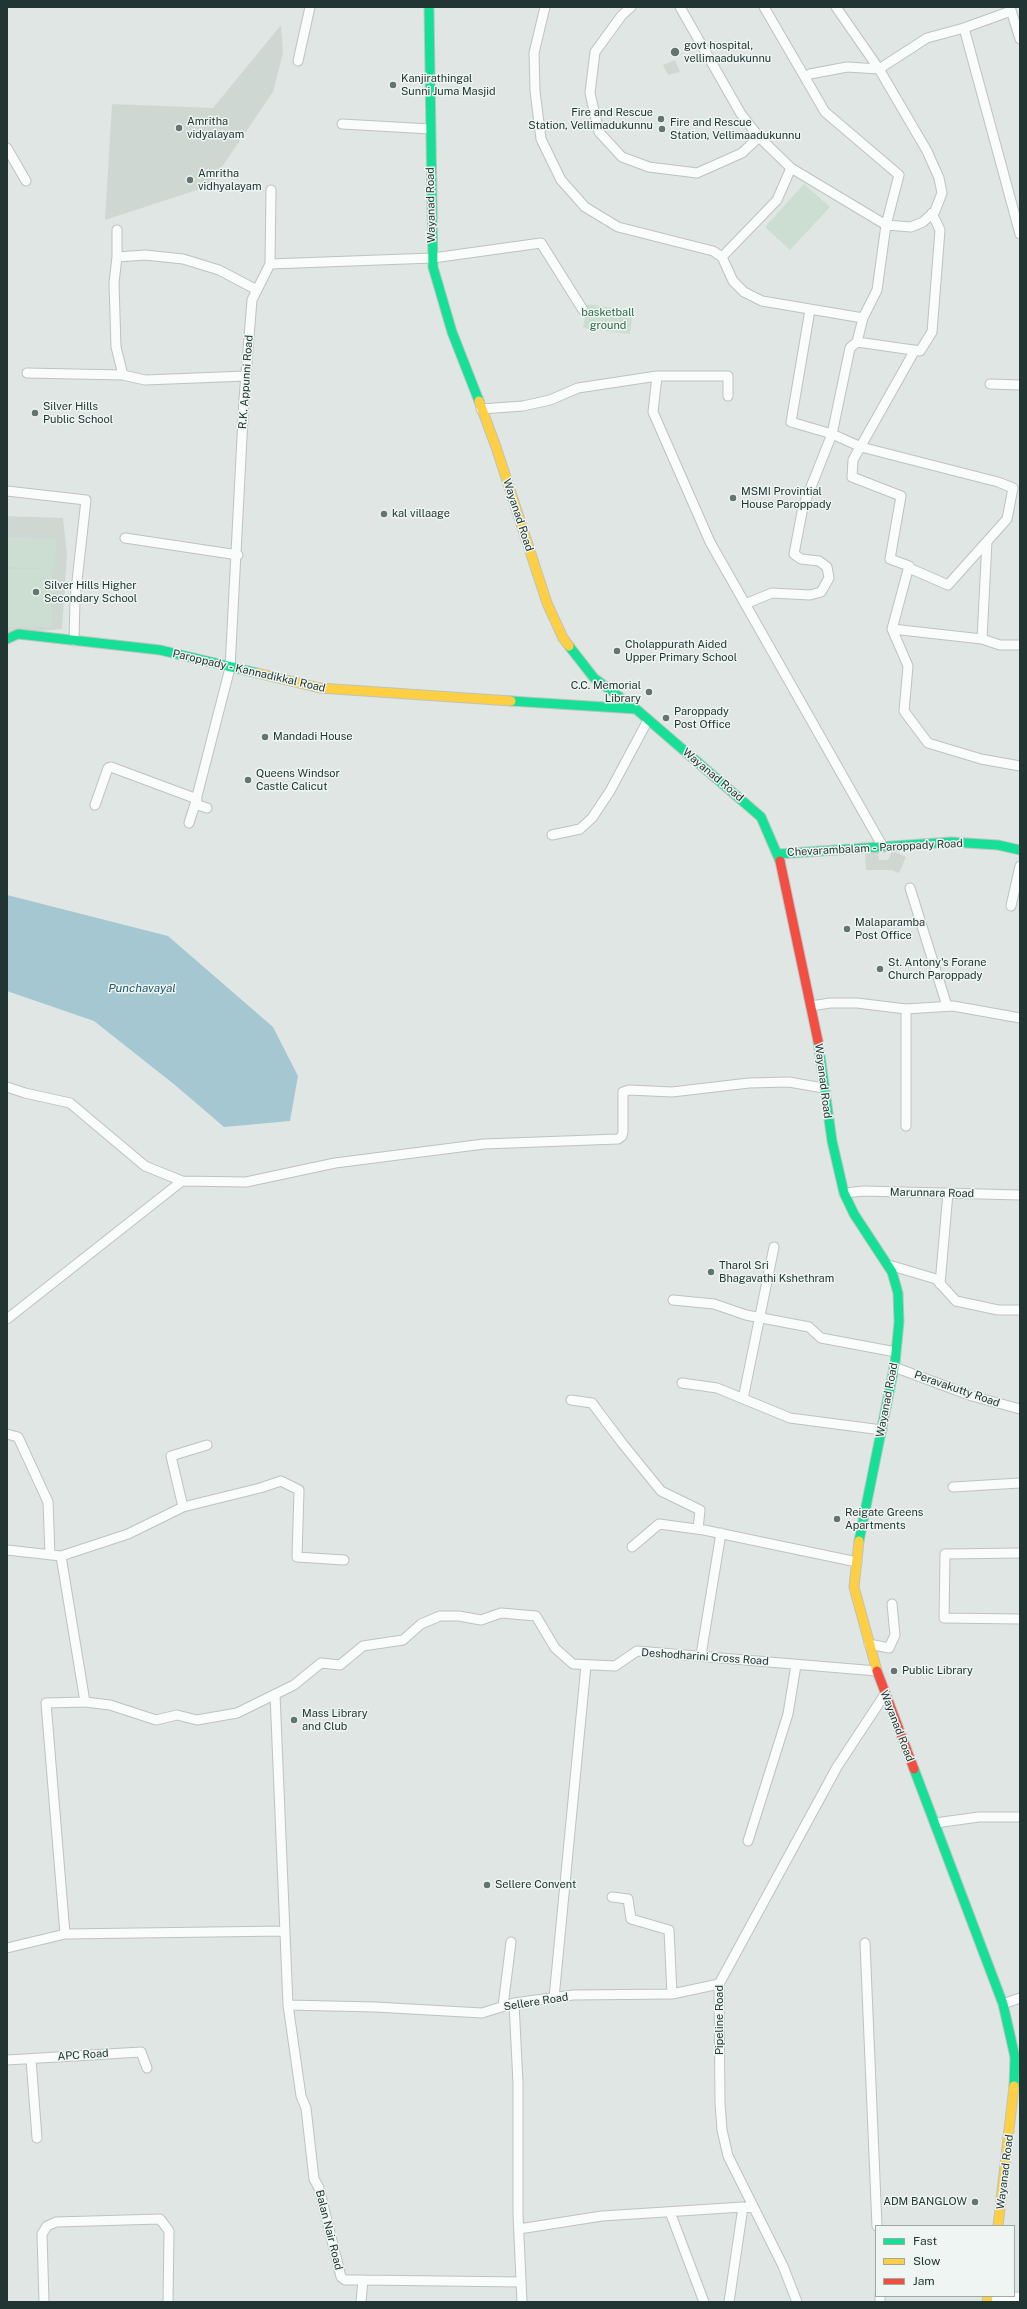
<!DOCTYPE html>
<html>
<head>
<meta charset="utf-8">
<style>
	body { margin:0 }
	#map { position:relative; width:1027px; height:2309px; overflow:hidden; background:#e0e6e3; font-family:"Public Sans",sans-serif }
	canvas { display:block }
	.frame { position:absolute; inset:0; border:8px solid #213632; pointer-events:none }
	.legend { position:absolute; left:875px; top:2225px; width:140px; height:72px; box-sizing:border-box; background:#eef5f2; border:1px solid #9ca9a5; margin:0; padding:5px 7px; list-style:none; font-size:12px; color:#213632 }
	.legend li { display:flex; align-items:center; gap:8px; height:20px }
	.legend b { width:20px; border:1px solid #9ca9a5 }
</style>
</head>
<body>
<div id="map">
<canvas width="1027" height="2309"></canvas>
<div class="frame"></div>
<ul class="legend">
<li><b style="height:5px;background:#16e098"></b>Fast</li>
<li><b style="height:5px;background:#ffcf43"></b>Slow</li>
<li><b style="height:5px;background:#f24e42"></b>Jam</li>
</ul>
</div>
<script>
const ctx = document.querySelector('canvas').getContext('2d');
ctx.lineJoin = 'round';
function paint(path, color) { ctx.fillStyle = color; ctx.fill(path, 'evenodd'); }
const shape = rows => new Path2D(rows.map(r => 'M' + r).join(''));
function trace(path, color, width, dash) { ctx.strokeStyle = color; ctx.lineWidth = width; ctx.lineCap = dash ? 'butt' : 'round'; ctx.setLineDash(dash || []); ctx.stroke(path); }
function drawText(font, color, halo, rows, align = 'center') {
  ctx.font = font + ' "Public Sans",sans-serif'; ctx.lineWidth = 3; ctx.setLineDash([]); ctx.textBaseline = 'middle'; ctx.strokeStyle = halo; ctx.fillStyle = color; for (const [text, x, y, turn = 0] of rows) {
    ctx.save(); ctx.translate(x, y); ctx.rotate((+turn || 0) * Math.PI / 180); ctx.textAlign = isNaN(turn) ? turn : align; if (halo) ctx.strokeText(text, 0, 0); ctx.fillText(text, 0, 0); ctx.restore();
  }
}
paint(shape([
	[281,25,283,53,273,92,209,186,105,220,112,104,213,108],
	[676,45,682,54,671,57,669,50],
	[675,60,680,72,668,75,663,65],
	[7,516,63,518,67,554,62,629,7,634],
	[865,850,878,850,879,860,888,860,892,851,906,857,899,873,891,870,866,870]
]), '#cfd7d3');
paint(shape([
	[804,184,830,207,790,250,765,227],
	[587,304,633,311,630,334,583,328],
	[7,537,56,539,55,569,7,567],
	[7,569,52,569,52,627,7,627]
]), '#cbded1');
paint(shape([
	[7,895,168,936,273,1027,298,1076,290,1121,224,1127,175,1085,94,1021,7,991]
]), '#a4c7d1');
const street = shape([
	[545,7,534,53,535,91,541,139,561,180,585,207,618,227,713,251,722,257],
	[631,7,622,15,595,52,590,93,599,132,622,157,649,167,697,173,742,153,759,137],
	[680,7,741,114,759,137,791,168,777,200,722,257,733,281,744,292,762,301,863,318],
	[764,7,825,112,899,175,886,225,791,168],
	[836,7,879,69],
	[1010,7,1020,39],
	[964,28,1020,234],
	[298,61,310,7],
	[805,77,810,74,847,67,879,69],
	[342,124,430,129],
	[7,148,26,181],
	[117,257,117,230],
	[270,264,271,190],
	[810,310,791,422,832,434,850,348,857,342,920,351,932,332,940,230,932,213],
	[857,342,863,318,877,290,886,225,911,227,923,222,935,211,942,193,939,178,927,151,879,69,927,38,964,28,1011,11],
	[915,350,853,460,852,477,901,496,890,559,909,566,892,629,982,639,1000,645,1020,645],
	[27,373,123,375],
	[246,376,145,380,123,375,116,347,114,283,117,257,145,255,183,259,219,270,257,290],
	[657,376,653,412,710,542,883,847],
	[990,384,1020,385],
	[481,409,523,406,550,400,578,388,657,376,728,376,728,396],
	[7,491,86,500,75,599,74,641],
	[125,538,238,555],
	[745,604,772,593,810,595,821,592,829,578,827,567,819,561,801,559,794,554,803,507,832,434,861,447,998,482,1013,488,1007,519,948,585,909,568],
	[892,629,908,666,904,711,928,743,981,759,1020,766],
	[982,639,987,541],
	[95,805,108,768,111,767,197,799],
	[207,808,195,804,230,668,244,399,252,300,270,264,433,258,541,243,583,310],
	[189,823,195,804],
	[552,835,580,829,592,818,610,791,648,720],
	[910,888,947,1006],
	[1011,906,1020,866],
	[811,1006,830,1003,857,1003,906,1009,953,1006,1020,1018],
	[906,1009,906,1126],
	[7,1087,25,1093,70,1103,145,1166,182,1181,246,1182,335,1163,484,1144,618,1139,622,1136,623,1132,623,1092,629,1090,672,1092,749,1083,789,1082,823,1088],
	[844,1193,864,1191,1020,1195],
	[889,1265,936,1279,956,1301,998,1310,1020,1310],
	[940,1284,948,1193],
	[673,1300,714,1304,746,1315,809,1327,821,1338,896,1352],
	[7,1319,182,1181],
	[894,1367,972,1396,1020,1409],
	[682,1383,717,1388,790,1418,882,1430],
	[743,1399,774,1247],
	[571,1400,592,1403,622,1443,661,1491,700,1510,698,1529],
	[7,1434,18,1437,48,1502,50,1555],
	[207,1445,171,1456,183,1507,260,1488,281,1481,299,1490,297,1557,344,1560],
	[953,1487,1020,1483],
	[632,1547,659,1524,704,1530,857,1562],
	[7,1550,61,1556,128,1534,183,1507],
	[1020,1553,945,1554,944,1618,1020,1619],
	[61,1556,85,1702],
	[869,1644,889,1648,895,1635,892,1604],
	[701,1655,721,1533],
	[275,1694,288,2005,375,2007,482,2013,514,2003,573,1995,672,1994,719,1984],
	[935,1823,979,1817,1020,1817],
	[748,1841,788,1714,796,1665],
	[612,1897,628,1899,631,1919,669,1930,672,1994],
	[65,1934,46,1703,85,1702,110,1705,156,1720,177,1715,197,1720,237,1713,294,1685,321,1663,340,1665,363,1646,403,1640,421,1624,440,1616,459,1616,481,1620,501,1613,536,1616,555,1648,573,1664,615,1666,637,1651,877,1671],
	[865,1943,877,2226],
	[7,1948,65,1934,285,1931],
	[554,1998,586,1665],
	[514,2003,518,2083,518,2215,522,2302],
	[1003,2004,1020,1998],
	[288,2005,301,2096,306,2108,314,2179,319,2188,341,2277,345,2280,363,2280,521,2282],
	[503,2006,511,1942],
	[31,2059,37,2138],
	[7,2060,141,2052,147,2068],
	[670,2212,704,2302],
	[519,2229,602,2216,743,2207,754,2208],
	[880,2296,880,2302],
	[988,2297,1020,2297],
	[44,2302,42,2234,47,2226,56,2222,160,2219,169,2231,168,2302],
	[361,2302,363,2280],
	[729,2302,743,2207],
	[797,2302,783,2266,728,2156,722,2130,720,2103,719,1984,837,1767,885,1694]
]);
const fast = shape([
	[429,7,433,267,452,332,479,401],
	[7,639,18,634,160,650,257,673],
	[569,646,594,678,636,709,761,817,780,861],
	[511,701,636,709],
	[778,854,951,842,998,845,1020,850],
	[818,1041,832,1141,844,1193,854,1214,892,1272,898,1293,899,1322,895,1363,859,1541],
	[914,1769,1003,2004,1015,2057,1014,2086]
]);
const slow = shape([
	[479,401,496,447,547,603,563,638,569,646],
	[257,673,320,688,511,701],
	[859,1541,854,1587,877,1671],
	[998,2226,1014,2086],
	[987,2302,988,2296]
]);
const jam = shape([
	[780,861,818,1041],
	[877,1671,914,1769]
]);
trace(street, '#bdc3c0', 11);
trace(fast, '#bdc3c1', 11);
trace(slow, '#bdc3c1', 11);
trace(jam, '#bdc3c1', 11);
trace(street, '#fafbfb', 9);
trace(fast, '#16e098', 9);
trace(slow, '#ffcf43', 9);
trace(jam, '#f24e42', 9);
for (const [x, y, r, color] of [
	[675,52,5,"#647470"],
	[393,85,4,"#647470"],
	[661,119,4,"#647470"],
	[179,128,4,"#647470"],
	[662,129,4,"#647470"],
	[190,180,4,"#647470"],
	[35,413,4,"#647470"],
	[733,498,4,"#647470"],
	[384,514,4,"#647470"],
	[36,592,4,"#647470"],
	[617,651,4,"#647470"],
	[649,692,4,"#647470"],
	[666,718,4,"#647470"],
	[265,737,4,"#647470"],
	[248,780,4,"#647470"],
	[847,929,4,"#647470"],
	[880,969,4,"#647470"],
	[711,1272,4,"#647470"],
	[837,1519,4,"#647470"],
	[894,1671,4,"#647470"],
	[294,1720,4,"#647470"],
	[487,1885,4,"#647470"],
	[975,2202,4,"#647470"]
]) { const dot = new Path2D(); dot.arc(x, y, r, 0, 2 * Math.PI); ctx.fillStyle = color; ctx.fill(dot); trace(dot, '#eef5f2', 1.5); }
drawText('11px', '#213632', '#eef5f2', [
	["govt hospital,",684,46],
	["vellimaadukunnu",684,59],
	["Kanjirathingal",401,79],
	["Sunni Juma Masjid",401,92],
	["Fire and Rescue",653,113,"right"],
	["Station, Vellimadukunnu",653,126,"right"],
	["Amritha",187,122],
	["vidyalayam",187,135],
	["Fire and Rescue",670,123],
	["Station, Vellimaadukunnu",670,136],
	["Amritha",198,174],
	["vidhyalayam",198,187],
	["Silver Hills",43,407],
	["Public School",43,420],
	["MSMI Provintial",741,492],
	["House Paroppady",741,505],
	["kal villaage",392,514],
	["Silver Hills Higher",44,586],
	["Secondary School",44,599],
	["Cholappurath Aided",625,645],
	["Upper Primary School",625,658],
	["C.C. Memorial",641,686,"right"],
	["Library",641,699,"right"],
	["Paroppady",674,712],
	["Post Office",674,725],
	["Mandadi House",273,737],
	["Queens Windsor",256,774],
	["Castle Calicut",256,787],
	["Malaparamba",855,923],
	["Post Office",855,936],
	["St. Antony's Forane",888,963],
	["Church Paroppady",888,976],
	["Tharol Sri",719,1266],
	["Bhagavathi Kshethram",719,1279],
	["Reigate Greens",845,1513],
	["Apartments",845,1526],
	["Public Library",902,1671],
	["Mass Library",302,1714],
	["and Club",302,1727],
	["Sellere Convent",495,1885],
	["ADM BANGLOW",967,2202,"right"]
], 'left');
drawText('11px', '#213632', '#eef5f2', [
	["Wayanad Road",431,205,-91],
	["R.K. Appunni Road",246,382,-86],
	["Wayanad Road",518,515,72],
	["Paroppady - Kannadikkal Road",249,671,13],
	["Wayanad Road",713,775,40],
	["Chevarambalam - Paroppady Road",875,848,-3],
	["Wayanad Road",823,1081,83],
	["Marunnara Road",932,1193,1],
	["Peravakutty Road",957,1389,19],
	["Wayanad Road",887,1400,-79],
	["Deshodharini Cross Road",705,1657,4],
	["Wayanad Road",897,1726,69],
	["Sellere Road",536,2002,-9],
	["Pipeline Road",720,2020,-90],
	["APC Road",83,2055,-4],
	["Wayanad Road",1005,2172,-83],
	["Balan Nair Road",329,2230,76]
]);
drawText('11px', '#30684a', '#eef5f2', [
	["basketball",608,313],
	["ground",608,326]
]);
drawText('italic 12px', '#22596b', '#eef5f2', [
	["Punchavayal",142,988]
]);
</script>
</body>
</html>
